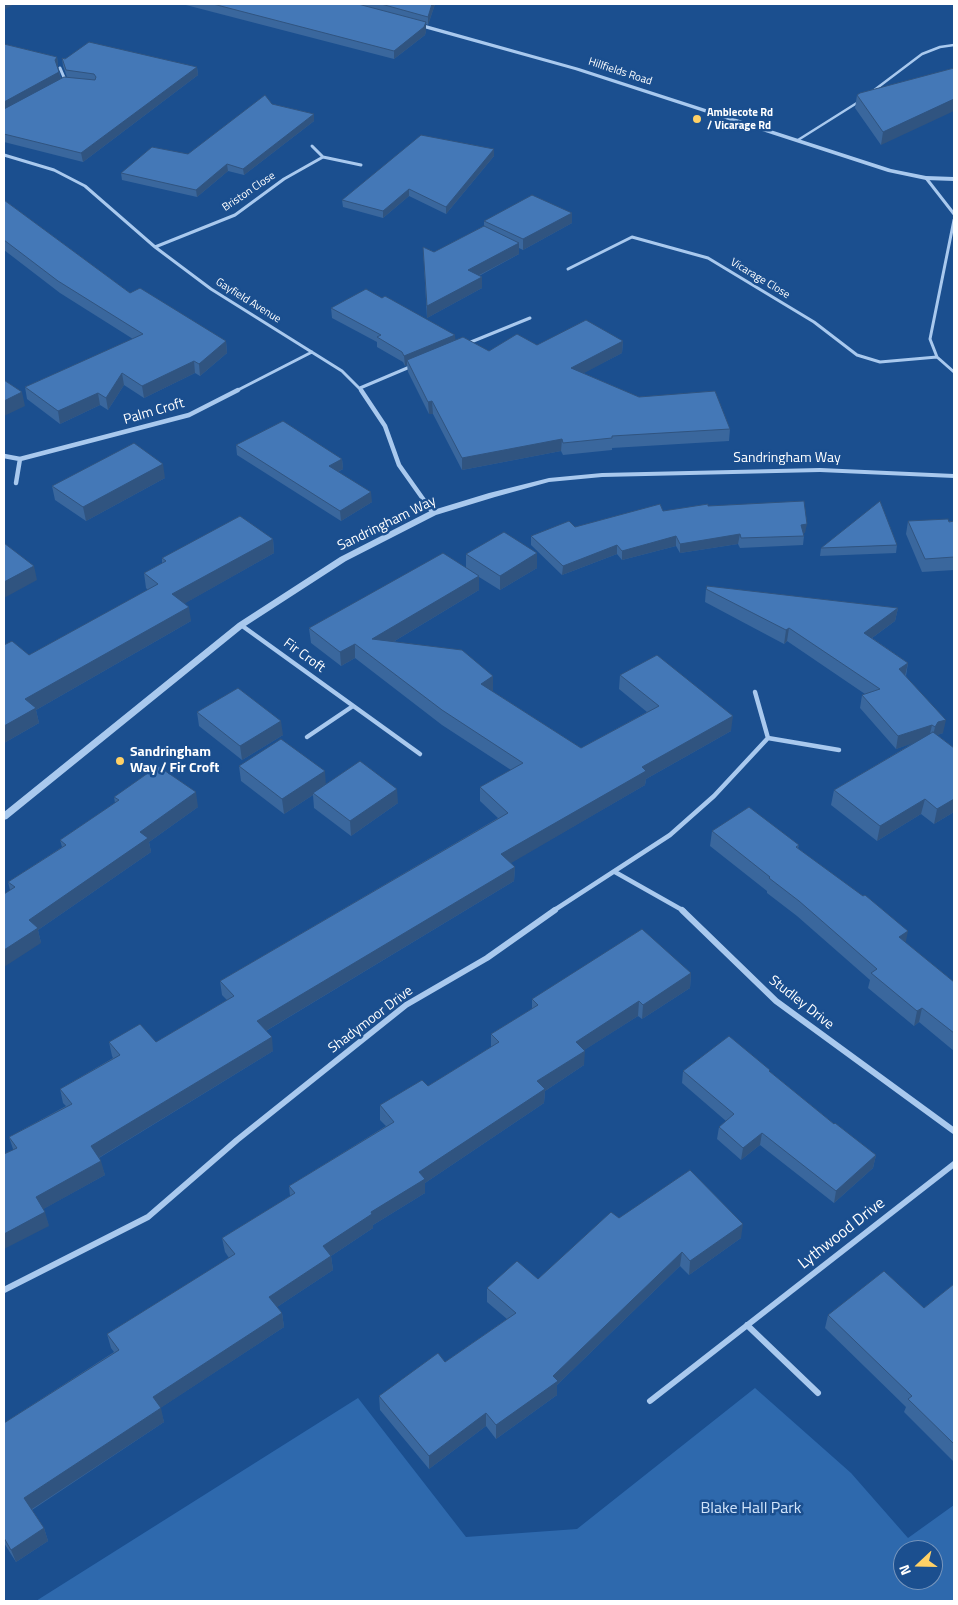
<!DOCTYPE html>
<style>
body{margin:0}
#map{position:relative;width:958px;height:1605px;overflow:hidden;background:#1b4f8f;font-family:"Titillium Web",sans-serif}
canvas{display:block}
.frame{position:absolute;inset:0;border:5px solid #fff;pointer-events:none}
.north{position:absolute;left:893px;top:1540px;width:50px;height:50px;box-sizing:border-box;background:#1b4f8f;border:1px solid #7695bc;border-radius:50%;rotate:249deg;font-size:14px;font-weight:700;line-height:20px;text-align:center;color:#fff}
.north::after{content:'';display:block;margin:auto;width:18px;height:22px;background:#ffd166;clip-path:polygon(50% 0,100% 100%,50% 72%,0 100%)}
</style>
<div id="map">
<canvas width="958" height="1605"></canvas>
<div class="frame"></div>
<div class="north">N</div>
</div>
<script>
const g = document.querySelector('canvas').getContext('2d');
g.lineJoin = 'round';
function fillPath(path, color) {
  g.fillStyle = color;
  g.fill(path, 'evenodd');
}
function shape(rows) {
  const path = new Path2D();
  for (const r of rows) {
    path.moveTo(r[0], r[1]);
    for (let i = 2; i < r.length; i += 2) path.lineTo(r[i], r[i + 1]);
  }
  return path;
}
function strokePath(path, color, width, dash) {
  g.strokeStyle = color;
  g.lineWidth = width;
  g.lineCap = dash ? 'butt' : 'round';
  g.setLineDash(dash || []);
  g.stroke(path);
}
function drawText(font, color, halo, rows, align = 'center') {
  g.font = font + ' "Titillium Web",sans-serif';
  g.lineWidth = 5;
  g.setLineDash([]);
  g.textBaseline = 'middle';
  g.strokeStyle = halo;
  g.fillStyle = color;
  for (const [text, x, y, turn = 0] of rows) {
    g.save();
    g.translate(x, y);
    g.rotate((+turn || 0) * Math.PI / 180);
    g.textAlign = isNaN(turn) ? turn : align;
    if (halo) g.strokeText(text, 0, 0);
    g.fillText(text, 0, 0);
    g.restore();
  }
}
const green = shape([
 [755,1388,851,1473,908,1538,954,1505,954,1601,36,1601,358,1398,466,1537,577,1529],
 [903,1550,933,1550,933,1580,903,1580]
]);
const service = shape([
 [873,91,922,54,940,47,954,45],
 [798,140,860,101]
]);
const minorFar2 = shape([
 [60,68,66,82],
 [312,146,323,157,361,165],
 [4,155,54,170,85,186,155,247,211,289,342,371,362,391],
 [926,178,954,214],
 [954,220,930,339,937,357,954,372],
 [155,247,235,215,284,179,323,157],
 [568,269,632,237,708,258,814,322,857,355,880,362,937,357],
 [466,344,530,318],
 [360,388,412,366],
 [236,391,312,352]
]);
const minorFar1 = shape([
 [361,390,385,426,399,465,433,513],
 [4,456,20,459,16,483],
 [20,459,189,415,238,390],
 [241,625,420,754],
 [755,692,768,738,839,750],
 [307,737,353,706],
 [615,872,684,911],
 [553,911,670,835,714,796,768,738]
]);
const minor = shape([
 [682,910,776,1001,954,1131],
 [4,1290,148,1217,237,1140,406,1005,487,958,555,910],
 [747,1325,818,1393],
 [650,1401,954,1164]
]);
const tertiary = shape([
 [415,22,579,68,891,169,926,176,954,177,954,181,926,180,888,172,575,70,413,25,412,24,415,22],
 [820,468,954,474,954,478,820,472,602,477,549,482,495,497,436,515,346,561,244,627,7,819,4,820,4,812,238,623,340,557,430,511,489,493,549,478,602,473,820,468]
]);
const wall = shape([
 [182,4,435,4,428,25,426,24,426,31,425,35,394,59],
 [4,44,57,57,58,65,58,67,61,79,67,77,63,66,62,58,197,67,198,75,83,162,4,142],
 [954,68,881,145,855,108,857,95],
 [272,104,314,114,314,121,244,175,228,171,197,197,122,180,121,173,188,154],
 [494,149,494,156,446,214,409,196,383,218,343,207,342,200],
 [4,200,130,293,226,341,227,353,200,376,195,373,144,398,124,385,108,410,100,405,60,424,27,399,25,387,133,339,60,293,4,250],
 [572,213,572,223,523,250,519,248,519,254,479,276,482,277,482,288,427,318,423,247,434,252,484,226,484,221],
 [331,308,455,340,489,351,537,345,623,341,622,353,583,373,639,397,730,429,729,441,612,448,612,450,563,455,561,451,462,470,433,414,429,414,408,372,407,365,405,366,403,362,377,347,377,342,332,318],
 [236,445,342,459,343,469,338,472,372,502,341,521,237,455],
 [165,478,86,521,55,500,52,486],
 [708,506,805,533,803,533,804,536,803,545,740,548,738,544,680,553,676,546,622,560,617,554,562,575,531,545,531,536,575,527,663,511],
 [908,521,954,521,954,570,922,572,906,534],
 [273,539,274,553,185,603,191,621,36,710,39,723,4,743,4,645,29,655,148,590,146,588,144,573,162,563,162,558],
 [897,545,896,553,820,556,821,548],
 [537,553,537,568,500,590,479,577,479,590,393,642,493,691,492,691,581,748,647,712,619,689,620,675,731,731,646,779,645,785,510,863,515,867,514,881,266,1031,273,1051,99,1158,105,1175,43,1209,49,1226,13,1149,9,1137,66,1106,63,1103,60,1089,113,1058,112,1056,109,1042,156,1042,227,1000,222,995,220,981,498,818,480,801,480,787,511,770,442,725,355,658,341,666,311,643,309,628,466,568,466,554],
 [706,589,898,608,895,621,872,638,908,663,906,676,943,733,937,735,954,748,954,812,934,824,921,814,877,841,831,805,834,790,915,742,896,749,860,708,862,695,865,694,787,641,784,644,705,602],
 [197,712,283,735,242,760,199,726],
 [239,766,326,784,398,803,351,836,314,808,313,795,284,814,241,781],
 [114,797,198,807,149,842,151,852,38,930,41,943,10,890,8,882,62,847,60,840,115,803],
 [712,831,799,845,798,848,906,943,954,982,954,1051,919,1022,914,1026,868,988,870,980,797,916,767,893,767,891,710,846],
 [691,973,690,988,642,1019,638,1016,584,1050,584,1065,545,1091,544,1103,425,1183,425,1193,373,1225,373,1228,331,1256,333,1270,277,1307,282,1313,284,1327,160,1408,164,1422,32,1510,44,1528,48,1541,16,1562,4,1543,4,1423,114,1352,111,1348,107,1334,229,1258,225,1252,222,1238,290,1196,289,1186,386,1126,380,1120,380,1105,428,1086,491,1047,491,1034,532,1009,532,999],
 [770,1070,770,1072,834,1124,876,1155,873,1168,834,1203,760,1145,741,1160,717,1139,719,1127,726,1121,682,1083,683,1071],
 [619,1218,741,1238,689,1275,680,1266,557,1385,557,1395,496,1439,486,1426,429,1469,380,1410,379,1396,445,1362,507,1319,487,1302,487,1288,538,1279],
 [954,1284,954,1462,904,1412,906,1407,825,1328,828,1315,924,1308]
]);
const shadedWall = shape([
 [4,4,14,4,4,10],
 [432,4,435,4,428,25,428,17],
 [426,22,426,31,425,35,394,59,394,51],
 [57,57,58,65,57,69,55,60],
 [197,67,198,75,83,162,81,153],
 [59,72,61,80,4,111,4,102],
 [954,99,954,111,881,145,883,132],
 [314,114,314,121,244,175,243,169],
 [494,149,494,156,446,214,446,207],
 [227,164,228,171,197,197,196,190],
 [409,189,409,196,383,218,383,211],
 [572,213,572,223,523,250,523,239],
 [519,243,519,254,468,281,468,270],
 [482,277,482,288,427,318,427,306],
 [455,335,456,345,407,360,407,365,405,366,404,356],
 [226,341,227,353,200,376,199,364],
 [623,341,622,353,571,380,571,368],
 [194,361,195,373,144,398,142,386],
 [122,373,124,385,108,410,106,398],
 [22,392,25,406,4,416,4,401],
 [98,393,100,405,60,424,58,411],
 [432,401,433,414,429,414,428,402],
 [562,439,561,451,462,470,462,458],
 [342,459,343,469,329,476,329,466],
 [163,464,165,478,86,521,83,507],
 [371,492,372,502,341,521,340,511],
 [807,524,805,533,799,534,801,525],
 [740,534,738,544,680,553,680,544],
 [676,536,676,546,622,560,622,551],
 [273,539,274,553,175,609,172,594],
 [617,545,617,554,562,575,563,566],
 [537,553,537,568,500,590,500,576],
 [34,566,37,580,4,598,4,582],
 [479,576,479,590,373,654,372,639],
 [189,607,191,621,36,710,39,723,4,743,4,726,25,699],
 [898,608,895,621,861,646,864,633],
 [789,628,787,641,784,644,786,630],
 [355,644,355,658,341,666,340,652],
 [908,663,905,676,899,669],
 [493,676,493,691,481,698,481,684],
 [733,716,731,731,646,779,645,785,501,869,501,854,642,767],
 [946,720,943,733,935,736,932,740,935,727,938,722],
 [281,721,283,735,242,760,240,746],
 [932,725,929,738,896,749,898,736],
 [325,771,326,786,313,793,313,795,284,814,282,799],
 [397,789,398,803,351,836,350,821],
 [196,792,198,807,149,842,151,852,38,930,41,943,4,967,4,950,29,920,140,832],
 [925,799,921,814,877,841,880,826],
 [954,799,954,812,934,824,937,809],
 [515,867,514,881,259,1035,257,1021],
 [908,931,905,946,899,937],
 [691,973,690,988,642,1019,643,1005],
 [639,1001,638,1016,575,1056,576,1042],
 [922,1008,919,1022,914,1026,917,1011],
 [272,1037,273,1051,95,1160,91,1146],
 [585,1051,584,1065,545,1091,544,1103,425,1183,425,1193,373,1225,373,1228,325,1260,323,1246,371,1212,419,1172,537,1081],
 [762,1133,760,1145,741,1160,743,1148],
 [876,1155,873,1168,834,1203,836,1191],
 [101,1161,105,1175,40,1211,36,1197],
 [45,1212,49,1226,4,1249,4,1234],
 [743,1224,741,1238,689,1275,690,1261],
 [682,1252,680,1266,557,1385,557,1395,496,1439,496,1425,553,1376],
 [331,1256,333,1270,271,1311,269,1297],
 [282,1313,284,1327,156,1411,153,1397],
 [161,1408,164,1422,29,1511,24,1498],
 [486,1413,486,1426,429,1469,429,1456],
 [44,1528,48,1541,16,1562,11,1550]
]);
const building = shape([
 [213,4,358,4,426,22,424,27,394,51,213,4],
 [381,4,432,4,428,17,381,4],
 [89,42,197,67,81,153,4,134,4,109,64,77,95,80,96,77,94,74,66,70,62,58,65,59,89,42],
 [4,44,57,57,55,60,59,72,4,102,4,44],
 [954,68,954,99,883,132,857,95,860,93,954,68],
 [265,95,272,104,314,114,243,169,227,164,196,190,121,173,152,147,188,154,265,95],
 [421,135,494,149,446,207,409,189,383,211,342,200,421,135],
 [532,195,572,213,523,239,484,221,532,195],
 [4,200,130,293,140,288,226,341,199,364,194,361,142,386,122,373,106,398,98,393,58,411,25,387,143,334,58,281,4,240,4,200],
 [484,226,519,243,468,270,482,277,427,306,423,247,434,252,484,226],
 [366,289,382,298,385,296,455,335,404,356,402,352,377,337,381,335,331,308,366,289],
 [586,320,623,341,571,368,639,397,715,391,730,429,612,436,612,438,563,443,562,439,462,458,432,401,428,402,407,360,463,337,489,351,517,334,537,345,586,320],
 [4,380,22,392,4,401,4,380],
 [283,421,342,459,329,466,371,492,340,511,236,445,283,421],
 [134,443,163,464,83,507,52,486,134,443],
 [804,501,807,524,801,525,804,536,741,538,740,534,680,544,676,536,622,551,617,545,563,566,531,536,569,521,575,527,660,504,663,511,708,504,708,506,804,501],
 [880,501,897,545,821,548,880,501],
 [240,516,273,539,172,594,189,607,25,699,36,708,4,726,4,645,12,641,29,655,158,584,144,573,166,561,162,558,240,516],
 [948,519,949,522,954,521,954,557,925,559,908,521,948,519],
 [504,532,537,553,500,576,466,554,504,532],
 [4,543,34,566,4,582,4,543],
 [443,553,479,576,372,639,462,650,493,676,481,684,581,748,659,706,620,675,657,655,733,716,642,767,646,771,501,854,515,867,257,1021,272,1037,91,1146,101,1161,36,1197,45,1212,4,1234,4,1154,17,1148,9,1137,72,1104,60,1089,120,1055,109,1042,140,1024,156,1042,234,996,220,981,508,813,480,787,523,763,442,710,355,644,340,652,309,628,443,553],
 [707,586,898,608,864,633,908,663,899,669,946,720,938,722,935,727,932,725,898,736,862,695,880,689,789,628,786,630,706,589,707,586],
 [238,688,281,721,240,746,197,712,238,688],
 [933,732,954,748,954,799,937,809,925,799,880,826,834,790,933,732],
 [281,739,325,771,282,799,239,766,281,739],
 [360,761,397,789,350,821,313,793,360,761],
 [158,766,196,792,140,832,148,838,29,920,38,928,4,950,4,894,15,887,8,882,66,845,60,840,119,800,114,797,158,766],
 [749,807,799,845,796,847,863,896,865,895,908,931,899,937,954,982,954,1033,922,1008,917,1011,871,973,877,969,799,901,769,878,770,877,712,831,749,807],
 [642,929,691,973,643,1005,639,1001,576,1042,585,1051,537,1081,545,1089,419,1172,425,1179,371,1212,372,1214,323,1246,331,1256,269,1297,282,1313,153,1397,161,1408,24,1498,44,1528,11,1550,4,1538,4,1423,119,1350,107,1334,235,1254,222,1238,295,1193,289,1186,394,1122,380,1105,422,1080,428,1086,499,1042,491,1034,538,1005,532,999,642,929],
 [729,1036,770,1070,769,1071,834,1124,835,1123,876,1155,836,1191,762,1133,743,1148,719,1127,734,1114,683,1071,729,1036],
 [690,1170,743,1224,690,1261,682,1252,553,1376,558,1381,496,1425,486,1413,429,1456,379,1396,438,1353,445,1362,516,1313,487,1288,517,1261,538,1279,611,1212,619,1218,690,1170],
 [884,1271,924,1308,954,1284,954,1444,908,1399,912,1396,828,1315,884,1271]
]);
const markers = [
 [697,119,5,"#ffd166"],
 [120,761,5,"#ffd166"]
];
const farStreetnames = [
 ["Hillfields Road",620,72,18],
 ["Briston Close",249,192,-34],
 ["Vicarage Close",760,279,31],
 ["Gayfield Avenue",248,301,32]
];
const farPoinames = [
 ["Amblecote Rd",707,113],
 ["/ Vicarage Rd",707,126]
];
const streetNames = [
 ["Palm Croft",154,412,-16],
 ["Sandringham Way",787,459],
 ["Sandringham Way",387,524,-26],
 ["Fir Croft",304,656,36],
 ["Studley Drive",801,1003,38],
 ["Shadymoor Drive",371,1020,-37]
];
const poiNames = [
 ["Sandringham",130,753],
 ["Way / Fir Croft",130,769]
];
const nearStreetnames = [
 ["Lythwood Drive",842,1234,-38]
];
const nearParknames = [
 ["Blake Hall Park",751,1509]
];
fillPath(green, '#2e69ad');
strokePath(service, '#a9c9ee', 2.5);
strokePath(minorFar2, '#a9c9ee', 3);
strokePath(minorFar1, '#a9c9ee', 4.5);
strokePath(minor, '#a9c9ee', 6);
fillPath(tertiary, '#a9c9ee');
fillPath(wall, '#3a679d');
fillPath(shadedWall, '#305480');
fillPath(building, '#4478b7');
strokePath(building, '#305480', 1);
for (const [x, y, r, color] of markers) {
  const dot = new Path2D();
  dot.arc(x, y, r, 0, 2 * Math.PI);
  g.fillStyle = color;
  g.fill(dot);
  strokePath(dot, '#1b4f8f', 2);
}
drawText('11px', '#fff', '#1b4f8f', farStreetnames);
drawText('bold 11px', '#fff', '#1b4f8f', farPoinames, 'left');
drawText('14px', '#fff', '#1b4f8f', streetNames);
drawText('bold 14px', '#fff', '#1b4f8f', poiNames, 'left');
drawText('16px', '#fff', '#1b4f8f', nearStreetnames);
drawText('16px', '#cfe3fa', '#1b4f8f', nearParknames);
</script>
